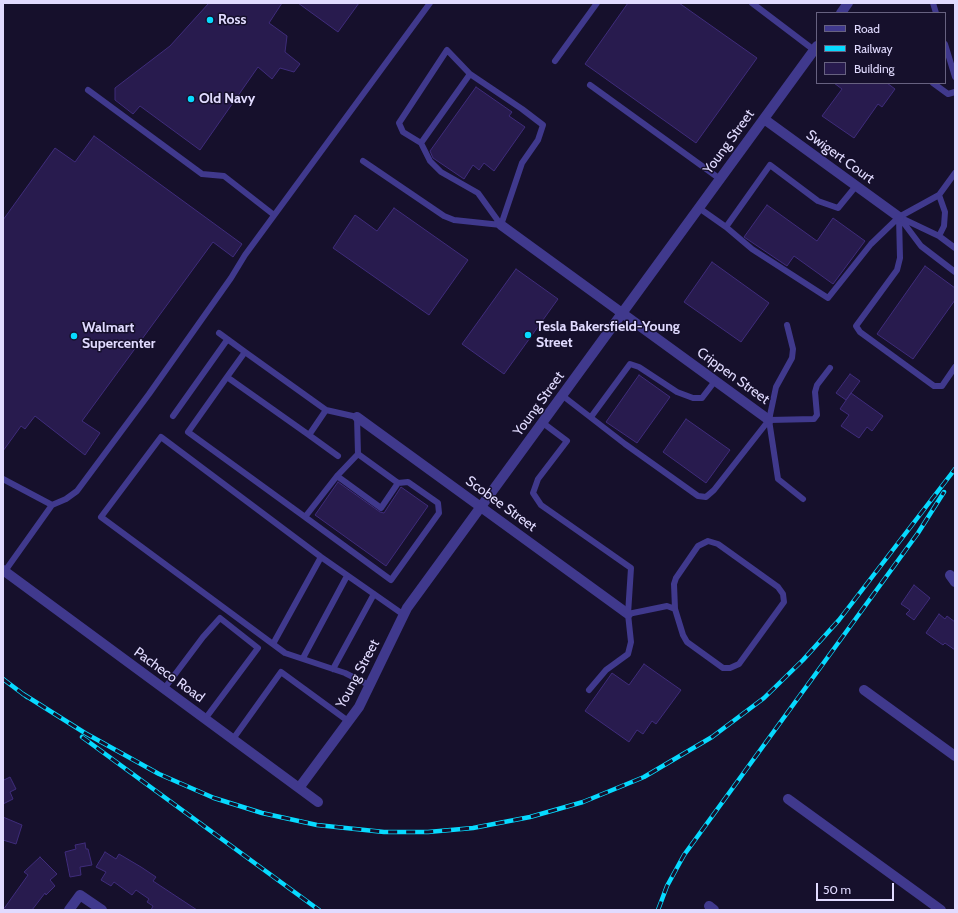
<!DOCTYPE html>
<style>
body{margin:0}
#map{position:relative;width:958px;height:913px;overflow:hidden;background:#16102c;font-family:Cabin,sans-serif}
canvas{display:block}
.frame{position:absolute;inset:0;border:4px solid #e1dbff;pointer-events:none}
.legend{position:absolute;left:816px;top:12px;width:130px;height:72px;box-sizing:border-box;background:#16102c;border:1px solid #676180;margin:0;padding:5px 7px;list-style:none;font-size:12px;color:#e1dbff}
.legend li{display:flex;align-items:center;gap:8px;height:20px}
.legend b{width:20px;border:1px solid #676180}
.scale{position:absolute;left:816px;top:883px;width:78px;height:18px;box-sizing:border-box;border:2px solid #e1dbff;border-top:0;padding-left:5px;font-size:12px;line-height:14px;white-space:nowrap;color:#e1dbff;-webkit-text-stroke:3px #16102c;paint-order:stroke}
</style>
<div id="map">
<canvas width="958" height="913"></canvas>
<div class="frame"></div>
<ul class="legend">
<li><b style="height:5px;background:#40398d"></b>Road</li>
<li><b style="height:5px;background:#07daff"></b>Railway</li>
<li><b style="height:11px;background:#281b4e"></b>Building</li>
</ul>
<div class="scale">50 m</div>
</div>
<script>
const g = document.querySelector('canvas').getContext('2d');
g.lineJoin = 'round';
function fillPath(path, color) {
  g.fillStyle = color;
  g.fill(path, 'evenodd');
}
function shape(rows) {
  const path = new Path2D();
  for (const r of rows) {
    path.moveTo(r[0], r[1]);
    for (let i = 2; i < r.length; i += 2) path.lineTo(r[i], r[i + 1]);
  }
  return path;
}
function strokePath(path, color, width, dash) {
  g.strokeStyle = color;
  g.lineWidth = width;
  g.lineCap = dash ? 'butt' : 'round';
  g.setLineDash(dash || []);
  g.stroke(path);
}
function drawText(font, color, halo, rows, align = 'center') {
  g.font = font + ' Cabin,sans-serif';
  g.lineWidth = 3;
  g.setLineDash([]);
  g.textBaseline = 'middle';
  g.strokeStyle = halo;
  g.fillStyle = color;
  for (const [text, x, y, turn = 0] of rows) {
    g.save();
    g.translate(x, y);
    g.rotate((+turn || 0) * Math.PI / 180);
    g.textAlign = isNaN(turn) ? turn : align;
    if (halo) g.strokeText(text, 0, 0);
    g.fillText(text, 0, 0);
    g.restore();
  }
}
const building = shape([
 [209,3,282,3,269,23,287,36,285,52,300,64,294,72,280,68,272,79,258,67,200,150,140,106,133,114,115,100,115,88,170,46,209,3],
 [298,3,359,3,338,32,298,3],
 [628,3,679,3,757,58,696,143,585,64,628,3],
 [834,83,887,83,895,89,882,107,878,104,854,138,822,116,842,89,834,83],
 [476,87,512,112,509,116,525,127,494,171,484,163,479,170,473,165,464,179,433,158,430,151,476,87],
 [94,136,242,244,233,257,213,242,82,421,100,433,85,455,35,416,25,429,21,426,3,451,3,220,55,148,75,162,94,136],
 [767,205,817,241,833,218,865,241,833,284,794,256,787,266,744,237,767,205],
 [394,208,468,260,429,315,333,248,355,215,377,231,394,208],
 [712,262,769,303,741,342,684,302,712,262],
 [925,266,955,288,955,300,913,359,877,334,925,266],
 [516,269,558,299,504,374,462,344,516,269],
 [850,374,860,381,846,400,836,393,850,374],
 [639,375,670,397,637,443,606,422,639,375],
 [851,393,883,416,872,431,867,427,859,438,841,426,849,415,840,409,851,393],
 [686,419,730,450,706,483,663,452,686,419],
 [338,482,380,512,384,513,401,487,428,506,386,566,315,515,338,482],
 [914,585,930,598,914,620,906,614,910,610,901,604,914,585],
 [939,614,945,619,947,616,955,622,955,650,945,643,943,645,926,633,939,614],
 [644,664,681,690,656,724,652,721,643,734,637,730,629,742,585,711,612,673,629,685,644,664],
 [3,777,4,780,10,777,16,789,10,792,13,799,3,804,3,777],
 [3,817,22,825,16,844,3,840,3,817],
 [85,843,86,849,88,849,92,865,80,867,81,875,70,877,65,852,76,849,75,845,85,843],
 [105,852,116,859,119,854,141,867,156,877,153,881,197,910,151,910,153,906,147,902,149,899,136,890,132,895,114,882,111,886,101,880,106,872,96,867,105,852],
 [40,857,57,874,50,880,55,886,46,895,45,893,32,910,3,910,28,875,24,872,40,857]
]);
const service = shape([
 [752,3,814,50],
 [933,3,936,13],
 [945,44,955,77],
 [555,61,597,3],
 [470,74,522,109,543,125,538,140,522,163,501,225,478,193,441,172,430,161,421,143,470,74],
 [933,83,948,94,955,92],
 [590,85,720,179],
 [88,90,202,174,224,176,274,215],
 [421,143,403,132,399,123,447,50,470,74],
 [363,161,444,216,454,220,501,225],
 [939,195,955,173],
 [699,208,726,227,770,165,818,201,838,208,856,186],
 [899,217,900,258,897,270,856,326,860,332,934,386,942,386,955,367],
 [900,218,921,246,955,272],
 [726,227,752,249,828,298,871,244,899,217],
 [939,236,944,226,945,212,939,195,899,217,939,236,955,248],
 [787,325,793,349,792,358,776,387,769,420,778,479,803,499],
 [219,333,245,352],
 [227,377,188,432,305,517],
 [563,396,625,444,698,496,706,497,714,490,769,420,814,419,817,415,815,392,817,385,830,368],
 [326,410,245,352,227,377,309,435,326,410,357,417,358,454,337,476,305,517,391,580,439,513,438,503,408,482,398,483,358,454],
 [173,416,227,340],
 [591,417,630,364,639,367,677,392,693,398,702,398,715,381],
 [543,423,567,441,538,479,533,493,541,505,631,568,628,614,631,642,628,654,606,670,589,690],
 [309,435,338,456],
 [337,476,381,508,398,483],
 [3,479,52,505,5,571],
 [52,505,66,499,77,491,149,394,231,278,245,255,430,3],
 [628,614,667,606,675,609,683,635,687,642,723,668,730,668,739,664,784,602,783,594,778,587,718,544,708,541,698,546,676,578,674,584,675,609],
 [273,644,321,557],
 [303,658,347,576],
 [333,669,374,594],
 [369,685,345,673,285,653,101,517,161,437,321,557,404,615],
 [164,689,203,637,220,618,258,648,205,719],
 [233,739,281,672,348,721]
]);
const minor = shape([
 [841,13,848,3],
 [764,119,899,217],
 [501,225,769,420],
 [357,417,628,614],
 [3,570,318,802],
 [950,575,955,582],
 [864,690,955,756],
 [299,788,359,707,407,608,817,46],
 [788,799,941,910],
 [709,906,714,910],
 [69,910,80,895,102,910]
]);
const rail = shape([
 [3,679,27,697],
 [23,694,85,733,159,774,214,798,262,813,317,825,384,832,428,832,473,828,530,817,583,802,644,777,712,737,764,698,803,660,839,620,955,469],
 [82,737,319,910],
 [658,910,667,886,684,855,918,533,944,492]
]);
const markers = [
 [210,20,4,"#07daff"],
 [191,99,4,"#07daff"],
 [528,335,4,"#07daff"],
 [74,336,4,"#07daff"]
];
const poiNames = [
 ["Ross",218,20],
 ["Old Navy",199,99],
 ["Tesla Bakersfield-Young",536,327],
 ["Street",536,343],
 ["Walmart",82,328],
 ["Supercenter",82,344]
];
const streetNames = [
 ["Young Street",729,142,-54],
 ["Swigert Court",840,157,36],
 ["Crippen Street",733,376,36],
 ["Young Street",539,404,-54],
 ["Scobee Street",501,504,36],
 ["Young Street",358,674,-62],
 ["Pacheco Road",169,675,36]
];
fillPath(building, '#281b4e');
strokePath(building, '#3f2c7b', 1);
strokePath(service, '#40398d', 6);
strokePath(minor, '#40398d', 10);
strokePath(rail, '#07daff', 4.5);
strokePath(rail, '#16102c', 3, [9]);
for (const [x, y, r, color] of markers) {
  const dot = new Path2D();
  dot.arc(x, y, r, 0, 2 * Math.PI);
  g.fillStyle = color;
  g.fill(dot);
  strokePath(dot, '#16102c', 1.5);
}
drawText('bold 14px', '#e1dbff', '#16102c', poiNames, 'left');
drawText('14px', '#e1dbff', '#16102c', streetNames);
</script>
